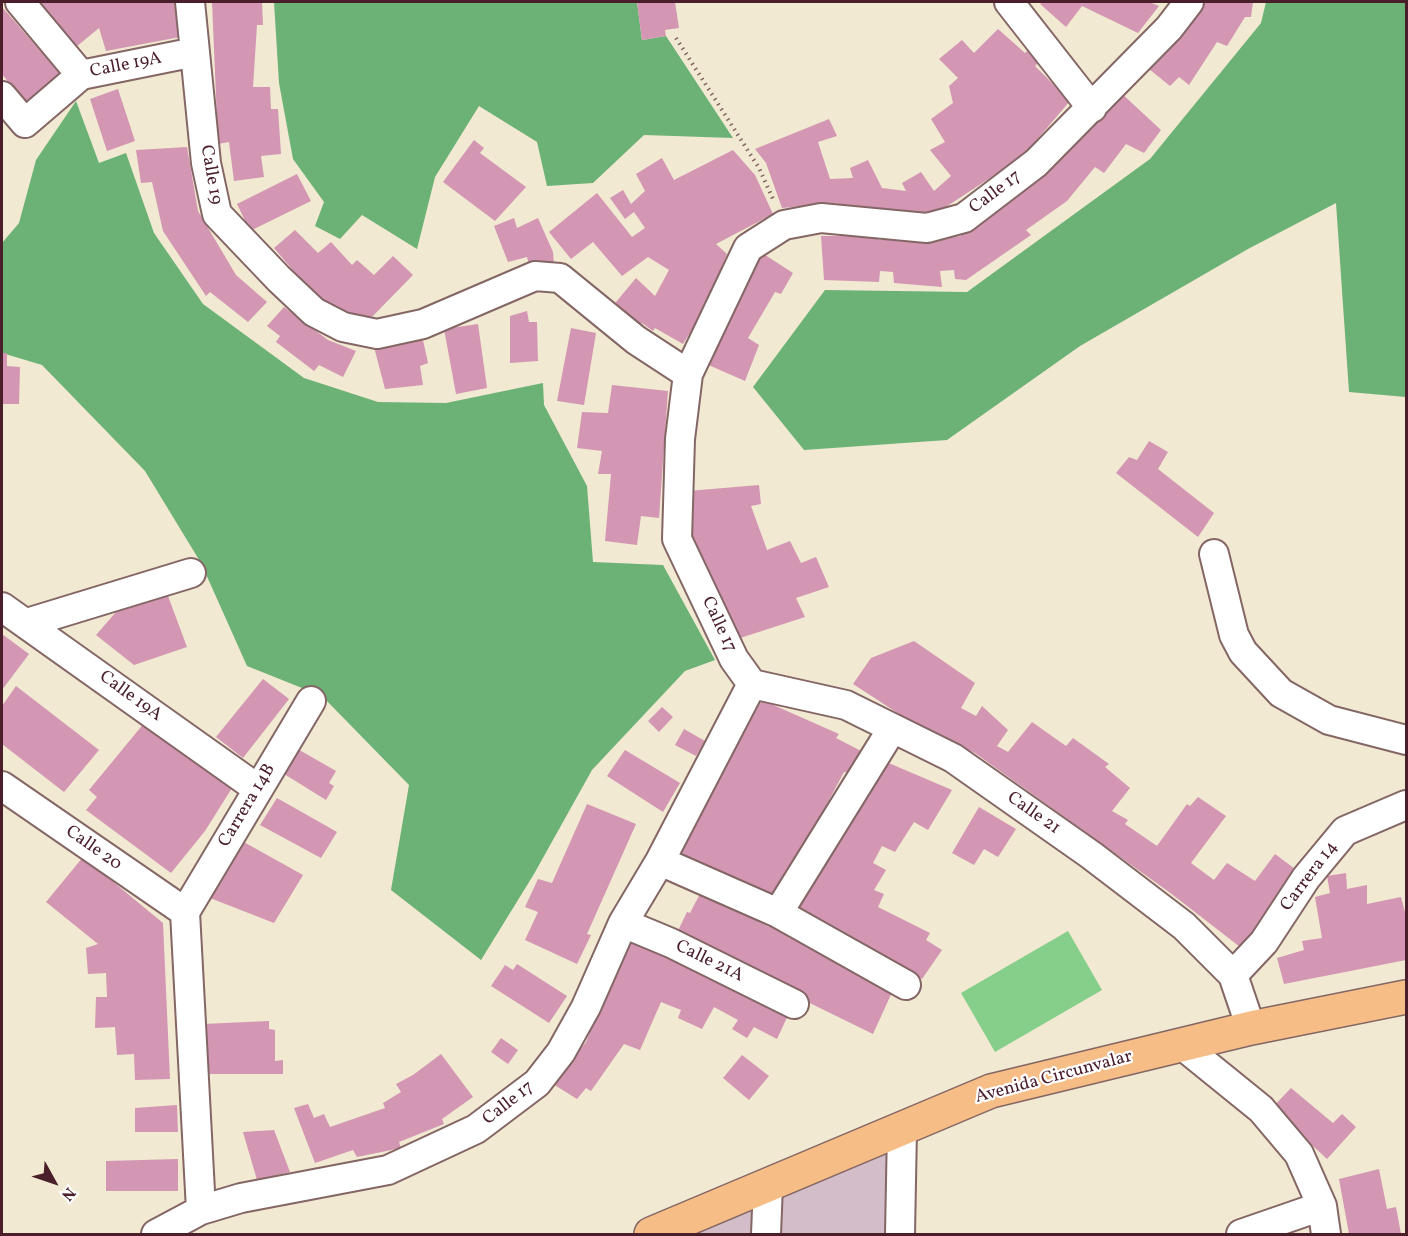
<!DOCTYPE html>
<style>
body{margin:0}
#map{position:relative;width:1408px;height:1236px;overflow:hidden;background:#f1e9d1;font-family:Vollkorn,serif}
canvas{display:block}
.frame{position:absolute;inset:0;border:3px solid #4a1f2b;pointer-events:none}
.north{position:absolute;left:24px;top:1152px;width:60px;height:60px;-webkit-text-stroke:4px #fff;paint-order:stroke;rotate:130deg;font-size:16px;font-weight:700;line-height:24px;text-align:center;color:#4a1f2b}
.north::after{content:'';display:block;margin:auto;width:21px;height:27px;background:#4a1f2b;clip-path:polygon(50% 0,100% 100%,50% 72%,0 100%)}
</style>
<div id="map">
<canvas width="1408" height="1236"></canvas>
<div class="frame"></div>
<div class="north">N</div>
</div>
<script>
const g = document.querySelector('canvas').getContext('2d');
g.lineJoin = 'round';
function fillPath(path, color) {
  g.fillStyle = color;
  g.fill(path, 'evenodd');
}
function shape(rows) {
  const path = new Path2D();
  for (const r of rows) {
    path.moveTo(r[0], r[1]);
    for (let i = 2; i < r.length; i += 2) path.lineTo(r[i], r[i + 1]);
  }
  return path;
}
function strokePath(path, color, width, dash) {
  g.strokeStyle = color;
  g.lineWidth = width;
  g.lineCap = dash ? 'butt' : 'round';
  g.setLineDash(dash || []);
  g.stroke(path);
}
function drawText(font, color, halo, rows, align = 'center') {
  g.font = font + ' Vollkorn,serif';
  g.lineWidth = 4.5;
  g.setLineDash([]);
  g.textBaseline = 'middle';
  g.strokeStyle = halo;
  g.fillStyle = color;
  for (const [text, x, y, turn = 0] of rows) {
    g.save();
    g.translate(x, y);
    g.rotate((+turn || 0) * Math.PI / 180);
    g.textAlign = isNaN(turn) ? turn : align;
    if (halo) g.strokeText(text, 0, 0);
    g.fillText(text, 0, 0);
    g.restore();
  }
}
const industrial = shape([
 [892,1150,889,1234,692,1234]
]);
const green = shape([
 [1068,931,1102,990,995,1052,961,993]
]);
const forest = shape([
 [274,2,637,2,642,40,666,36,733,138,644,135,593,183,547,186,537,142,479,106,435,177,417,249,362,215,340,239,315,226,324,202,293,159,279,83],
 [1266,2,1406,2,1406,397,1349,392,1336,203,1248,249,1080,346,947,440,804,450,753,387,825,290,967,292,1150,159,1261,23],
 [76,101,99,163,126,153,154,233,203,304,304,378,378,402,446,403,543,383,544,405,587,486,593,562,663,565,715,660,685,671,592,770,534,874,481,960,391,890,409,785,322,696,247,666,201,563,145,471,42,365,2,353,2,243,19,223,36,160]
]);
const building = shape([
 [37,2,175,2,180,37,106,51,99,28,76,47],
 [212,2,262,2,263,25,257,25,253,87,270,87,271,109,278,109,281,154,261,156,264,177,234,181,229,142,218,144],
 [637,2,675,2,679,28,665,30,666,36,642,40],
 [1043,2,1149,2,1159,6,1138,33,1082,6,1066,27,1040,4],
 [1201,2,1253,2,1251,17,1245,17,1227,46,1217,42,1189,85,1179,77,1170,86,1149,69,1188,23],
 [2,7,64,78,28,107,2,74],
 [998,29,1025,53,1035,43,1046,55,1035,66,1070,101,1022,157,929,218,832,203,782,208,766,163,755,149,829,119,837,136,818,142,830,179,853,178,850,168,868,160,882,188,906,191,902,183,921,172,934,191,951,176,930,150,945,142,931,119,953,103,949,86,958,78,939,59,962,40,974,53],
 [118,89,135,141,107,151,90,99],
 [1120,92,1161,130,1144,153,1126,144,1104,173,1095,167,1067,201,1026,230,1031,235,966,280,955,279,954,270,940,271,942,287,894,283,893,272,880,271,879,282,824,280,821,236,879,236,879,240,926,240,961,236,960,232,975,228,1042,174],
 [474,140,484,148,480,153,526,187,495,221,443,182],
 [187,147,198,211,236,275,267,302,248,322,210,292,206,296,163,231,152,182,141,183,136,150],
 [733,150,755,175,773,214,716,244,727,254,702,314,683,344,655,328,653,331,642,323,638,329,611,308,636,278,655,296,669,270,648,257,622,276,593,242,571,259,549,232,597,193,632,237,645,228,634,212,625,219,610,198,623,190,631,204,645,191,636,174,662,158,674,180],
 [297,174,311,201,250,231,237,204],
 [514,218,517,228,538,218,553,252,554,265,529,264,527,257,508,262,494,226],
 [295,230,318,253,331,242,352,265,357,260,374,275,393,256,413,275,369,320,318,300,274,248],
 [762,253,793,273,781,294,775,292,748,338,759,345,745,381,704,363,746,276],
 [284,307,328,340,356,351,343,377,319,365,314,371,276,342,280,336,267,326],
 [527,311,529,322,537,322,538,361,510,363,510,316],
 [478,324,487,388,456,394,444,329],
 [571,328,596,333,584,405,557,401],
 [423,340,428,363,420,366,423,385,385,389,374,347],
 [2,353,7,353,7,366,20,367,19,404,2,404],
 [612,385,668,391,659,518,641,516,637,545,605,541,611,474,598,474,602,451,577,448,582,412,608,413],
 [1149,441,1168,452,1158,469,1214,513,1198,537,1116,473,1129,457,1137,460],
 [759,485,761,504,751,506,767,550,790,541,801,563,816,557,829,587,796,598,805,617,734,640,686,535,688,491],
 [168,596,187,647,134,665,96,635,116,612],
 [2,634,29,654,2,690],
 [914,641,975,683,961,708,976,716,982,706,1008,730,997,746,1008,752,1032,722,1066,746,1073,738,1109,764,1105,767,1130,788,1112,811,1128,820,1125,824,1157,846,1187,804,1190,806,1198,797,1226,816,1191,863,1214,880,1227,863,1255,881,1275,854,1299,872,1244,950,1169,892,975,753,916,725,853,684,871,658],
 [263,679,289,699,243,758,216,737],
 [16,686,99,750,64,792,2,744,2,706],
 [762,700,839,734,836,738,863,752,850,773,844,772,798,858,769,899,675,852],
 [662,707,673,717,659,732,648,721],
 [145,722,232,788,205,831,171,873,86,810,97,797,89,790],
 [684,729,705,741,696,756,675,745],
 [296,748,336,771,329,783,334,786,326,800,281,772],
 [625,750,680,783,663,812,607,776],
 [884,761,952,790,928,830,914,822,895,852,882,846,873,863,886,870,874,890,884,894,878,907,930,933,926,940,942,950,922,979,797,912],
 [277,798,337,832,321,858,260,825],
 [587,804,636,824,587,934,591,935,577,964,525,940,538,912,525,907,538,879,552,883],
 [979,807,1016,829,998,857,984,849,974,865,952,853],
 [242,841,303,875,274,923,210,898],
 [83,857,163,923,170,1079,135,1080,134,1054,117,1055,115,1027,95,1028,96,997,107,997,106,973,88,974,86,948,98,944,46,902],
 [1346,873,1347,889,1367,885,1367,904,1401,897,1406,916,1406,960,1284,984,1277,958,1304,950,1302,941,1322,938,1315,897,1330,893,1327,876],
 [701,892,769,927,770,924,789,933,788,937,866,973,893,990,873,1034,675,937,687,912,690,913],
 [625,939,647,945,790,1011,777,1039,754,1027,747,1038,732,1029,738,1020,714,1007,702,1029,678,1018,681,1010,661,1002,640,1050,624,1044,591,1091,586,1088,577,1099,553,1084,586,1042],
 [517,964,567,996,549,1023,491,986,505,965,513,970],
 [269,1021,269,1029,275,1030,275,1061,283,1060,283,1074,207,1074,203,1024],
 [501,1038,518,1050,508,1064,491,1052],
 [441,1054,473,1097,442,1119,444,1124,399,1142,401,1148,357,1157,353,1150,315,1163,294,1108,308,1104,314,1118,324,1114,330,1127,385,1108,383,1103,401,1092,396,1084,413,1075],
 [742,1055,769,1076,749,1100,723,1078],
 [1291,1088,1333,1123,1342,1114,1356,1127,1327,1159,1272,1108],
 [177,1105,178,1132,135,1132,135,1108],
 [274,1130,290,1172,257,1180,243,1132],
 [178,1159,178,1191,106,1191,106,1161],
 [1379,1169,1387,1209,1396,1207,1401,1234,1349,1234,1339,1179]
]);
const path = shape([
 [676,38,759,168,773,199]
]);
const minor = shape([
 [20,2,81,75],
 [190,2,206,163,217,214,279,279,314,312,343,327,377,334,423,324,535,276,560,278,636,340,688,374],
 [1009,2,1092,108],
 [2,96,25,123,81,75,195,52],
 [1214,554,1234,635,1243,652,1281,693,1329,720,1406,740],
 [2,607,258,789],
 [27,623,191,573],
 [752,684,846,705,953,758,1091,855,1184,926,1233,975,1251,1028],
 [2,786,185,912],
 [660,861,778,913,906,985],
 [185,912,201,1210],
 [185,912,311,701],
 [778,913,892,729],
 [623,923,671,943,794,1004],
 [1233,975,1264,942,1306,878,1345,831,1406,805],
 [1182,1045,1261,1109,1299,1154,1322,1206,1326,1234],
 [156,1234,201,1210,241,1198,388,1170,476,1129,537,1083,561,1052,586,1007,623,923,660,861,752,684,734,659,677,539,680,439,688,374,748,248,784,225,821,218,927,228,964,218,1036,163,1169,28,1189,2],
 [766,1234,768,1185],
 [900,1234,902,1129],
 [1241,1234,1322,1206]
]);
const primary = shape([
 [651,1234,991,1091,1251,1028,1406,997]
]);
const streetNames = [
 ["Calle 19A",126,66,-11],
 ["Calle 19",210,175,80],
 ["Calle 17",996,193,-37],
 ["Calle 17",718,625,65],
 ["Calle 19A",130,697,36],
 ["Carrera 14B",248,806,-59],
 ["Calle 21",1033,814,35],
 ["Calle 20",93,849,35],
 ["Carrera 14",1310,877,-53],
 ["Calle 21A",709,962,26],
 ["Avenida Circunvalar",1054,1078,-15],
 ["Calle 17",509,1104,-38]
];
fillPath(industrial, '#d2bdc8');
fillPath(green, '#86cf8b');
fillPath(forest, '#6cb277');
fillPath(building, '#d396b3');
strokePath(minor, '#846665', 32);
strokePath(primary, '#846665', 36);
strokePath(path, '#846665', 4, [1.5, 4.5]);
strokePath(minor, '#fff', 28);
strokePath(primary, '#f6be86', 33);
drawText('18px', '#4a1f2b', '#fff', streetNames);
</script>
